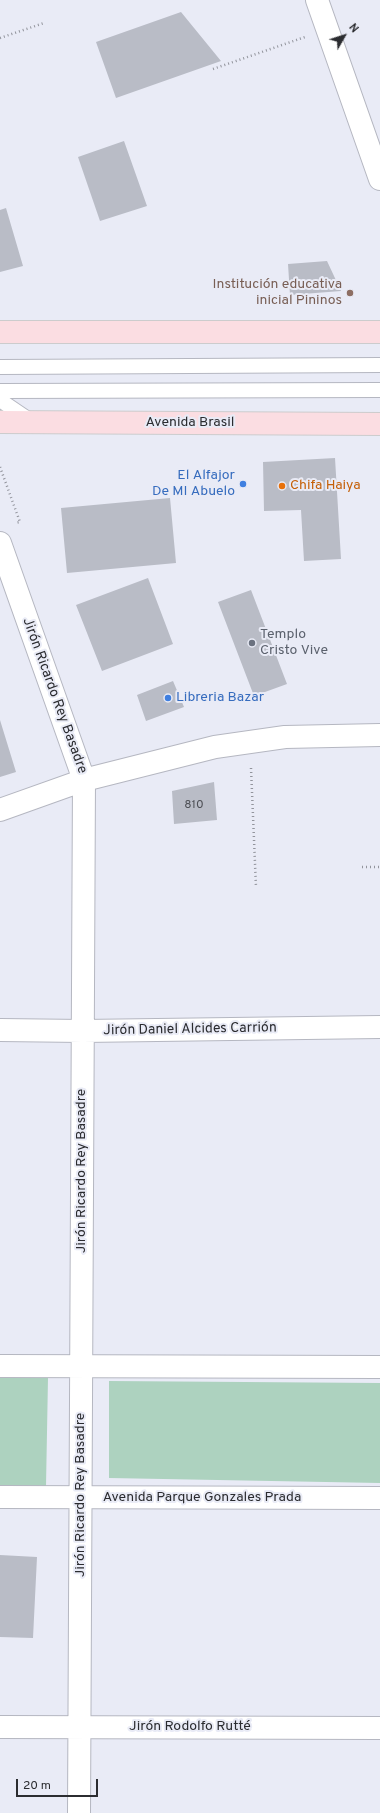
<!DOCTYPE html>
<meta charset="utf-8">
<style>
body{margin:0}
#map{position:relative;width:380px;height:1813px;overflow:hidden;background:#e9ebf6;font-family:Overpass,sans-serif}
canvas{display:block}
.north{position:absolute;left:324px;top:16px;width:40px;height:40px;-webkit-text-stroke:3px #e9ebf6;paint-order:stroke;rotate:51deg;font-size:11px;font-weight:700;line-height:16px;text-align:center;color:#2b2c30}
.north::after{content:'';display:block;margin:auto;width:14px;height:18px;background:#2b2c30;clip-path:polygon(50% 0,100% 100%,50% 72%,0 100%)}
.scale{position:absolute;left:16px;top:1779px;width:82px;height:18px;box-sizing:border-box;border:2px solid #2b2c30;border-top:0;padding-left:5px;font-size:12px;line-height:14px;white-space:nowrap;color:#2b2c30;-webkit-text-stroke:3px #e9ebf6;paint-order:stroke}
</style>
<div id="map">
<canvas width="380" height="1813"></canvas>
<div class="north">N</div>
<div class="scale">20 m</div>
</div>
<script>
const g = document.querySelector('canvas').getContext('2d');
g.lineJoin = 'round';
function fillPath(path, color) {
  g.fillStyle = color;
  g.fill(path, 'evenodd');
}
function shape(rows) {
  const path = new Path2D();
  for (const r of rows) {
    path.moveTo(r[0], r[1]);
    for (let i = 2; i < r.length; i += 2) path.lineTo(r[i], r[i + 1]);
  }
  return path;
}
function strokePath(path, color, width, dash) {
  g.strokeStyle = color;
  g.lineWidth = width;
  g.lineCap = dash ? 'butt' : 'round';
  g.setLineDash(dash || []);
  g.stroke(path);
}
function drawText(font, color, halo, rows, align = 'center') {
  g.font = font + ' Overpass,sans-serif';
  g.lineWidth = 4;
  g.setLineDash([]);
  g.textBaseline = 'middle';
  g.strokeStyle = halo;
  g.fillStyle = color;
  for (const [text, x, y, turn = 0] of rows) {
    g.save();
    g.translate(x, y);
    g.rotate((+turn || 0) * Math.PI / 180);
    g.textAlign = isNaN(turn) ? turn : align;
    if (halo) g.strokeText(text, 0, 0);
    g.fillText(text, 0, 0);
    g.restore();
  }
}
const green = shape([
 [0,1378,48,1378,46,1486,0,1486],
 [109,1381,380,1383,380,1483,109,1478]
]);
const building = shape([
 [181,12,221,61,116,98,96,42],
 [124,141,147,206,100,221,78,157],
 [6,208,23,266,0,272,0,210],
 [327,261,341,291,290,295,288,264],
 [335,458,341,559,304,561,301,510,264,511,263,462],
 [170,498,176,563,67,573,61,508],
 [148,578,173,644,102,671,76,605],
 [251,590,287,684,254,696,218,602],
 [173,681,184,707,146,721,137,695],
 [0,720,16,772,0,777],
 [214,782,217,820,174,824,172,791],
 [0,1555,37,1557,33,1638,0,1637]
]);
const path = shape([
 [0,38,44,23],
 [213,69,305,37],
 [0,467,20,522,15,523],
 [251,768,256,887],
 [362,867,380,867]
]);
const service = shape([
 [0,367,380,365],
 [0,391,380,390],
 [0,400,31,421]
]);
const minor = shape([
 [317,0,380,179],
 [0,543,84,780,79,1813],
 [0,810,84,780,215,747,285,737,380,735],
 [0,1030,83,1031,380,1027],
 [0,1366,380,1367],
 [0,1497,380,1498],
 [0,1727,380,1728]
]);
const primary = shape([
 [0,332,380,332],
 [0,422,380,424]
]);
const markers = [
 [350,293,4,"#8d6e63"],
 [243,484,4,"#3f7fe0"],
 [282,486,4,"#e8710a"],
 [252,643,4,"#6b7280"],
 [168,698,4,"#3f7fe0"]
];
const numberNames = [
 ["810",194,806]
];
const educationNames = [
 ["Institución educativa",342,285],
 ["inicial Pininos",342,301]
];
const streetNames = [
 ["Avenida Brasil",190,423],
 ["Jirón Ricardo Rey Basadre",54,696,70],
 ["Jirón Daniel Alcides Carrión",190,1030,-1],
 ["Jirón Ricardo Rey Basadre",82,1171,-90],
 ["Jirón Ricardo Rey Basadre",81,1495,-90],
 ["Avenida Parque Gonzales Prada",202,1498],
 ["Jirón Rodolfo Rutté",190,1727]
];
const shopNames = [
 ["El Alfajor",235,476],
 ["De MI Abuelo",235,492],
 ["Libreria Bazar",176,698,"left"]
];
const foodNames = [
 ["Chifa Haiya",290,486]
];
const worshipNames = [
 ["Templo",260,635],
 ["Cristo Vive",260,651]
];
fillPath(green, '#add2bf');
fillPath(building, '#b9bcc6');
strokePath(service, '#b5b7c1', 16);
strokePath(minor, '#b5b7c1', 24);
strokePath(primary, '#cccccd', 24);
strokePath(path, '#92949c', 2.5, [1, 3]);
strokePath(service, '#fff', 14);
strokePath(minor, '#fff', 22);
strokePath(primary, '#fbdde2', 22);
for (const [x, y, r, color] of markers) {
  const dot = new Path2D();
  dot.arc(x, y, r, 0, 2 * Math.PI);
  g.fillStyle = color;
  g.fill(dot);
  strokePath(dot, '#e9ebf6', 1.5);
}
drawText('12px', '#4e5056', null, numberNames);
drawText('14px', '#785e54', '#e9ebf6', educationNames, 'right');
drawText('14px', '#2b2c30', '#e9ebf6', streetNames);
drawText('14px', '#366cbe', '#e9ebf6', shopNames, 'right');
drawText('14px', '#c56008', '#e9ebf6', foodNames, 'left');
drawText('14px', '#5b616d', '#e9ebf6', worshipNames, 'left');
</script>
